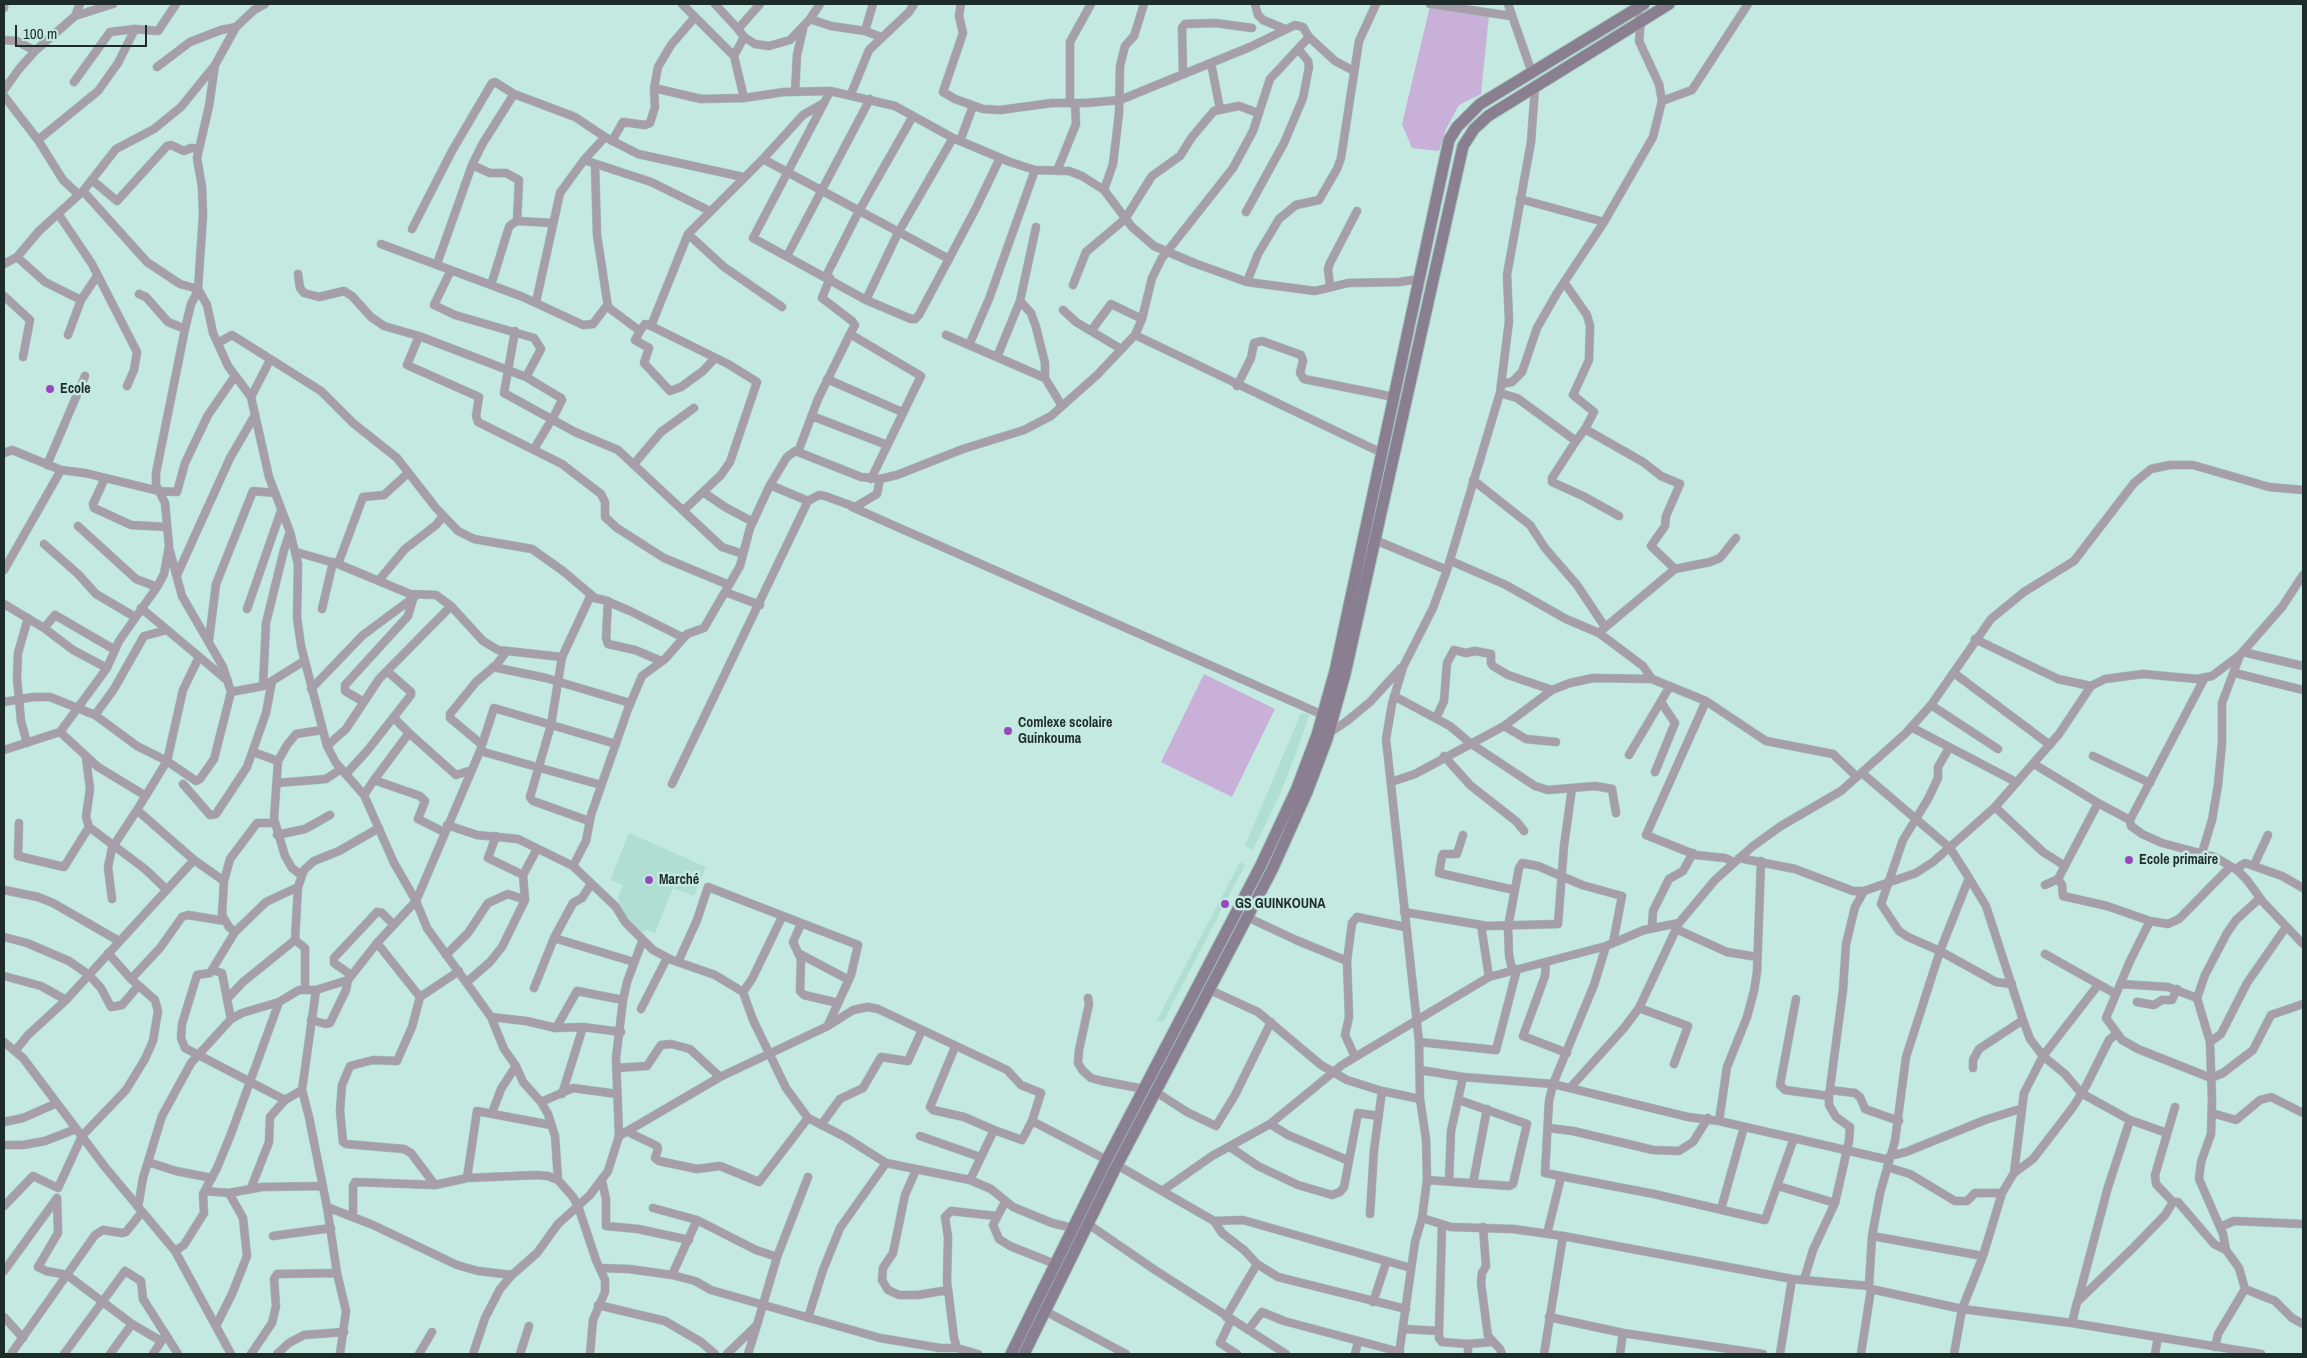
<!DOCTYPE html>
<meta charset="utf-8">
<style>
body{margin:0}
#map{position:relative;width:2307px;height:1358px;overflow:hidden;background:#c4e9e1;font-family:"Archivo Narrow",sans-serif}
canvas{display:block}
.frame{position:absolute;inset:0;border:5px solid #1e2c29;pointer-events:none}
.scale{position:absolute;left:15px;top:25px;width:132px;height:22px;box-sizing:border-box;border:2px solid #1e2c29;border-top:0;padding-left:6px;font-size:15px;line-height:18px;white-space:nowrap;color:#1e2c29;-webkit-text-stroke:4px #c4e9e1;paint-order:stroke}
</style>
<div id="map">
<canvas width="2307" height="1358"></canvas>
<div class="frame"></div>
<div class="scale">100 m</div>
</div>
<script>
const g = document.querySelector('canvas').getContext('2d');
g.lineJoin = 'round';
function fillPath(path, color) {
  g.fillStyle = color;
  g.fill(path, 'evenodd');
}
function shape(rows) {
  const path = new Path2D();
  for (const r of rows) {
    path.moveTo(r[0], r[1]);
    for (let i = 2; i < r.length; i += 2) path.lineTo(r[i], r[i + 1]);
  }
  return path;
}
function strokePath(path, color, width, dash) {
  g.strokeStyle = color;
  g.lineWidth = width;
  g.lineCap = dash ? 'butt' : 'round';
  g.setLineDash(dash || []);
  g.stroke(path);
}
function drawText(font, color, halo, rows, align = 'center') {
  g.font = font + ' "Archivo Narrow",sans-serif';
  g.lineWidth = 5;
  g.setLineDash([]);
  g.textBaseline = 'middle';
  g.strokeStyle = halo;
  g.fillStyle = color;
  for (const [text, x, y, turn = 0] of rows) {
    g.save();
    g.translate(x, y);
    g.rotate((+turn || 0) * Math.PI / 180);
    g.textAlign = isNaN(turn) ? turn : align;
    if (halo) g.strokeText(text, 0, 0);
    g.fillText(text, 0, 0);
    g.restore();
  }
}
const built = shape([
 [1301,713,1309,715,1298,748,1280,794,1253,850,1245,846],
 [629,833,706,867,694,896,673,888,655,933,646,930,644,933,634,928,624,916,618,897,623,885,610,880],
 [1240,862,1245,865,1163,1022,1157,1020]
]);
const green = shape([
 [1430,6,1489,15,1481,94,1459,105,1446,129,1439,151,1412,148,1402,124],
 [1204,674,1275,709,1232,797,1161,762]
]);
const street = shape([
 [265,4,254,10,236,27,215,65,209,106,197,158,202,187,203,215,198,289,207,305,213,333,228,366,251,397,269,477,290,532,298,564,297,617,301,646,327,746,336,763,364,795,394,863,416,901,427,928,491,1017,504,1049,516,1066,523,1082,541,1102,548,1114,555,1136,558,1180,573,1197,578,1206,596,1260,605,1280,605,1292,593,1320,590,1354],
 [682,4,734,56,744,98,784,92,830,91,895,106,953,138,1010,162,1035,170,1069,171,1082,176,1104,190,1132,227,1154,246,1194,263,1247,282,1315,291,1348,283,1399,282,1419,279],
 [715,4,738,29],
 [961,4,959,16,963,33,943,92,955,99,983,109,1000,110,1052,103,1086,103,1120,100,1250,47,1295,25,1303,27,1309,37,1335,61,1354,71],
 [1255,4,1258,15,1263,20,1285,29],
 [1430,4,1511,16],
 [1508,4,1532,73],
 [1635,6,1641,21,1639,41,1659,84,1662,101],
 [4,8,4,4],
 [75,16,113,4],
 [810,19,831,26,865,31,881,37],
 [865,31,873,4],
 [744,37,755,44,769,46,790,40,810,19,820,4],
 [4,40,17,41,35,51],
 [734,56,744,37,738,29,760,4],
 [1211,63,1220,109],
 [157,67,190,42,221,30,236,27],
 [1183,74,1182,28,1185,24,1215,23,1252,28],
 [74,82,110,32,135,29,158,31,176,4],
 [654,88,701,99,744,98],
 [4,90,19,69,35,51,75,16,80,4],
 [795,92,797,55,803,29],
 [851,94,869,50,909,12,914,4],
 [4,96,38,140,63,180,79,195],
 [1070,102,1070,42,1091,4],
 [824,103,753,238,866,300,911,319,915,319,919,315,976,208,1000,158],
 [38,140,98,91,118,63,135,29],
 [612,141,623,122,645,125,650,123,655,107,654,88,658,67,671,45,695,17],
 [960,141,973,106],
 [763,159,949,259],
 [584,160,651,182,710,211],
 [595,164,597,235,608,307],
 [472,165,490,173,506,173,519,180,517,221],
 [1057,171,1076,124,1075,103],
 [92,180,117,201,167,146,171,145,184,151,191,148,199,149],
 [1104,190,1113,164,1119,113,1120,66,1125,46,1134,36,1144,4],
 [83,191,147,262,180,284,198,289],
 [1520,199,1604,222],
 [1246,212,1284,143,1303,98,1309,67,1308,61,1299,50],
 [59,215,92,264,137,352,134,370,127,386],
 [412,229,452,151,492,83,495,82,514,94],
 [688,234,724,267,782,307],
 [381,244,523,297,583,325,593,324,605,308,609,308,640,331,645,324,651,326,728,364,757,382,730,462,721,475,703,492],
 [787,256,870,99],
 [17,257,45,282,81,300,97,276],
 [4,264,17,257,39,231,83,191,116,149,154,129,181,107,215,65],
 [437,264,472,165,483,143,514,94,575,117,605,137,638,154,743,177],
 [451,270,434,305,455,315,534,338,541,349,526,377],
 [298,274,300,288,304,293,319,297,344,291,352,296,371,317,384,326,419,336,526,377,561,398,562,400,555,414,534,449],
 [826,276,859,211,913,116],
 [830,278,822,298,852,321,855,325,850,334],
 [1247,282,1258,254,1279,219,1296,205,1319,200,1337,169,1341,158,1359,41,1376,4],
 [1564,282,1587,315,1590,326,1589,360,1573,395,1594,412,1585,429],
 [491,285,509,227,512,224,517,221,553,223],
 [1073,285,1086,252,1125,219,1152,176,1180,156,1192,137,1214,111,1239,106,1258,113],
 [1330,286,1328,269,1330,263,1357,211],
 [139,294,146,297,168,322,185,329],
 [4,296,30,320,23,357],
 [866,300,898,233,953,138],
 [1020,301,1031,313,1036,327,1045,363,1045,378],
 [536,302,560,193,584,160,605,137],
 [1063,310,1076,322,1121,349],
 [651,326,688,234,763,159,803,115,824,103,830,91],
 [515,331,504,393,575,432,618,450,722,547,743,554],
 [640,331,635,340,649,348,644,363,670,391,681,387,703,371,715,358],
 [1091,331,1111,304,1142,319],
 [68,335,81,300],
 [946,335,1045,378,1062,406],
 [1135,335,1382,453],
 [419,336,407,365,479,397,476,416,478,422,562,464,601,494,605,502,605,517,617,528,664,558,729,585],
 [218,343,232,335,321,391,353,423,397,458,436,508,458,531,474,539,532,549,563,571,595,598],
 [969,345,989,299,1035,170],
 [997,357,1020,301,1036,227],
 [827,379,902,412],
 [1501,384,1512,382,1522,372,1537,328,1557,293,1604,222,1653,137,1662,101,1692,90,1748,4],
 [1237,386,1251,358,1254,343,1262,341,1301,355,1303,361,1300,373,1304,379,1394,397],
 [1500,393,1517,398,1576,441,1552,478,1552,482,1583,496,1619,516],
 [251,397,270,360],
 [812,416,887,445],
 [1576,441,1585,429,1643,462,1661,476,1680,484,1666,516,1665,526,1651,546,1675,569],
 [798,452,818,399,850,334,921,376,871,479],
 [4,453,12,450,61,470],
 [634,464,661,432,694,408],
 [47,465,85,376],
 [105,478,93,504,94,508,131,525,167,527],
 [1473,480,1530,525,1545,548,1577,585,1605,627],
 [770,485,808,501,819,495,825,496,855,507,877,494,880,479],
 [852,507,1323,715],
 [684,510,703,492,725,507,753,522],
 [78,526,136,579,157,587],
 [1375,540,1447,570],
 [44,544,78,574,96,594,135,617],
 [169,548,182,596,223,667,231,692],
 [296,552,338,564,410,594,436,595,451,606,483,641,498,650,562,657,590,597,604,600,630,611,682,637],
 [1451,561,1506,585,1566,619,1599,633,1643,666,1652,679,1706,701,1766,741,1833,754,1857,777],
 [338,564,363,497,384,495,408,473],
 [4,570,61,470,85,473,159,491,177,492,185,463,208,415,235,376],
 [177,575,230,458,255,415],
 [379,580,405,549,436,525,443,516],
 [725,592,760,605],
 [608,601,606,638,608,644,635,650,661,661],
 [4,604,44,628,73,650,107,668],
 [141,608,228,681],
 [247,609,281,511],
 [322,609,333,562],
 [44,628,55,615,115,650],
 [1602,630,1675,569,1710,562,1720,558,1736,538],
 [1975,639,2058,679,2091,686],
 [209,640,216,584,253,491,275,493],
 [2243,652,2303,666],
 [562,657,551,725,530,797,533,801,589,821],
 [493,667,546,678,630,703],
 [1954,673,2050,745],
 [2235,673,2303,690],
 [263,686,266,623,284,550,290,532],
 [311,689,363,635,417,595],
 [1394,696,1450,726,1470,743,1535,786,1548,790,1595,786,1612,789,1616,813],
 [1706,701,1646,835,1696,855,1725,858,1734,862],
 [4,702,33,697,50,697,95,715,137,746,167,761,196,781,200,779,214,759,231,692,263,686,272,681],
 [364,702,345,691,345,685,408,616,413,599],
 [1931,705,1998,749],
 [95,715,114,689,144,636,167,630],
 [1436,718,1444,701,1447,663,1454,650,1466,653,1475,651,1491,654,1491,663,1493,666,1508,675,1552,690],
 [1504,726,1526,739,1556,742],
 [1911,727,2016,782],
 [60,732,98,767,146,796],
 [409,733,456,775,472,770],
 [1329,733,1347,721,1370,702,1401,668],
 [27,743,21,721,17,678,18,653,28,618],
 [481,744,450,718,450,714,476,682,497,664,506,652],
 [327,746,346,729,379,679,451,606],
 [1949,748,1938,767,1938,778,1928,799,1903,840,1881,904,1899,931,1908,937,1940,951,1996,982,2012,984],
 [4,750,60,732,107,668,119,641,157,587,164,574,169,546,168,535,165,503,156,485,156,473,185,329,191,304,198,291],
 [480,751,494,708,616,744],
 [253,752,278,761],
 [1629,755,1670,686],
 [1444,756,1470,785,1517,822,1524,831],
 [2093,756,2150,783],
 [2034,764,2098,803,2130,820,2131,826,2142,834,2162,843,2215,857,2237,870,2247,880,2263,902,2303,944],
 [1655,772,1675,723,1661,702],
 [1862,773,1950,848,1969,878,1940,951,1906,1057,1895,1141,1880,1193,1872,1236,1869,1286],
 [346,774,367,751,411,695,411,692,387,671],
 [374,780,409,733,394,718],
 [1391,782,1415,774,1504,726,1552,690,1570,683,1593,678,1652,679],
 [277,783,326,779,341,769],
 [183,784,210,815,216,814,247,767,266,713,272,681,304,661],
 [672,784,808,501],
 [364,795,374,780,420,796,425,801,418,819,444,832],
 [1995,807,2043,852,2065,866],
 [2130,820,2204,679],
 [19,823,18,856,64,867,89,827,86,817,90,789,86,758],
 [447,825,477,835,518,839,573,866],
 [89,827,145,869,167,890],
 [277,835,305,829,330,815],
 [1463,835,1457,854,1443,854,1442,856,1439,873,1514,890],
 [496,836,488,858,523,875],
 [2202,853,2212,820,2218,785,2222,743,2222,703,2240,655],
 [1739,858,1795,869,1853,891,1864,891,1916,873,1933,862,1995,807,2059,734,2091,686,2105,679,2143,674,2197,679,2212,676,2240,655,2282,607,2303,575],
 [194,860,137,810,167,761,183,690,199,657],
 [2254,865,2268,835],
 [2239,872,2240,866,2245,863,2282,876,2303,888],
 [301,875,292,868,285,856,274,819,278,761,287,745,296,734,322,730],
 [1969,878,1986,906,2023,1020,2030,1039,2043,1056,2065,1074,2081,1093,2130,1120,2167,1133],
 [2058,879,2062,885,2063,896,2107,906,2150,921,2168,924,2179,919,2230,867],
 [224,881,230,859,257,823,275,823],
 [591,884,582,898,573,903,554,938,634,962],
 [2045,885,2058,879,2098,803],
 [4,890,38,897,53,903,119,941],
 [112,899,108,867,110,858,112,848,137,810],
 [1404,912,1487,926,1558,924,1564,846,1572,788],
 [1247,917,1296,940,1347,961,1349,1017,1345,1035,1355,1057],
 [2150,921,2130,961,2106,1018,2122,1040,2138,1049,2211,1078,2223,1073,2253,1050,2271,1015,2303,1004],
 [801,924,793,942,801,959,800,991,804,995,838,1003],
 [1481,925,1489,977],
 [1652,927,1653,911,1669,879,1683,871,1693,853],
 [1676,929,1727,952,1757,957],
 [4,937,27,943,69,961,89,975,101,988,111,1007,122,1005,138,986],
 [295,940,305,948,305,989],
 [377,943,420,997],
 [1606,946,1594,985,1553,1084,1549,1101,1545,1173,1654,1194,1765,1220,1794,1138],
 [800,954,849,980],
 [2045,954,2116,994],
 [446,955,468,933,488,903,508,894,525,900],
 [1347,961,1352,923,1357,917,1405,927],
 [678,962,697,920,708,887,858,945,851,975,828,1025],
 [1546,962,1545,976,1523,1036,1567,1053],
 [212,970,222,973,227,999],
 [1512,970,1509,955,1508,927,1519,868,1522,863,1538,866,1582,885,1622,896,1613,943],
 [351,975,334,963,334,958,377,912,382,913,393,924],
 [4,976,41,986,66,1000],
 [131,979,160,948,182,917,188,915,225,921],
 [467,982,490,962,502,947,525,900,523,875,537,849],
 [2120,984,2168,987,2197,998],
 [534,988,554,938],
 [316,990,302,1090,309,1117,327,1207,337,1273,346,1311,340,1354],
 [1210,990,1258,1012,1321,1065,1347,1080,1382,1091,1420,1099],
 [743,992,752,979,782,917],
 [1088,998,1089,1004,1079,1050,1078,1063,1083,1071,1091,1078,1102,1081,1144,1089],
 [1796,999,1780,1085,1785,1090,1829,1096],
 [2137,1002,2154,1005,2162,1000,2172,1000,2177,989],
 [1639,1008,1688,1026,1674,1064],
 [641,1009,667,958],
 [491,1017,526,1021,556,1028,583,1027,621,1032],
 [231,1019,227,999,243,982,295,940,298,887,304,870,314,861,339,851,379,828],
 [311,1020,326,1024,330,1023,346,990,348,980],
 [556,1028,577,991,623,1000],
 [4,1042,23,1058,105,1167,175,1251,231,1354],
 [1419,1042,1496,1050,1517,969],
 [2210,1042,2221,1034,2247,983,2286,927],
 [955,1047,930,1107,933,1110,964,1117,994,1130,970,1180],
 [15,1051,28,1035,66,1000,194,860,224,881,222,915,229,927,235,932],
 [616,1068,647,1066,661,1045,671,1044,690,1049,720,1077],
 [1973,1068,1973,1060,1979,1049,2023,1020],
 [1420,1070,1463,1077,1553,1084,1688,1117,1719,1121,1889,1160],
 [1570,1088,1624,1028,1639,1008,1679,923],
 [1830,1090,1855,1093,1860,1097,1865,1109,1899,1121],
 [1156,1092,1187,1112,1216,1126,1235,1095,1271,1022],
 [562,1094,583,1027],
 [285,1100,185,1048,181,1038,182,1024,197,975,210,973,235,932,266,902,298,887],
 [541,1102,573,1088,617,1094],
 [492,1113,501,1089,516,1066],
 [2212,1113,2236,1120,2260,1100,2271,1097,2303,1113],
 [1719,1121,1727,1067,1747,1017,1754,991,1757,972,1761,861],
 [4,1122,23,1118,57,1103],
 [1270,1124,1288,1135,1347,1160],
 [821,1125,840,1099,863,1088,881,1057,908,1061,922,1030],
 [1549,1128,1573,1131,1653,1150,1679,1151,1693,1142,1708,1118],
 [994,1130,1022,1140,1032,1121],
 [628,1132,657,1146,658,1149,655,1158,659,1161,697,1169,720,1166,759,1182,808,1118],
 [619,1136,720,1077,828,1026,853,1010,868,1007,878,1009,1007,1070,1021,1085,1041,1093,1032,1121,1107,1160],
 [920,1136,980,1157],
 [4,1145,23,1145,45,1141,76,1129],
 [1230,1147,1258,1166,1298,1185,1332,1195,1340,1192,1344,1187,1358,1113,1379,1116],
 [1890,1156,1906,1152,1985,1120,2020,1109],
 [148,1162,176,1171,212,1178],
 [1117,1165,1214,1221,1243,1220,1411,1268],
 [1887,1167,1910,1174,1955,1201,1967,1201,1975,1193,2002,1193],
 [916,1170,905,1195,893,1253,883,1268,882,1280,888,1290,899,1295,918,1295,948,1290],
 [2014,1173,2033,1159,2073,1107,2086,1086,2109,1040,2116,1034],
 [467,1178,477,1111,551,1125],
 [1427,1180,1509,1186,1513,1184,1527,1124,1459,1100],
 [602,1181,606,1199,606,1226,638,1229,689,1240],
 [1449,1181,1451,1131,1463,1077],
 [1473,1183,1487,1109],
 [435,1185,411,1153,404,1149,346,1144,343,1142,340,1111,342,1085,350,1066,373,1060,397,1061,412,1027,420,997,459,971],
 [1778,1186,1835,1203],
 [251,1188,269,1142,270,1117,285,1100,302,1090],
 [205,1191,229,1193,262,1187,323,1186],
 [1162,1191,1212,1156,1270,1124,1342,1065,1489,977,1606,946,1644,930,1679,923,1715,880,1753,846,1781,826,1841,791,1906,733,1931,705,1991,619,2024,592,2074,561,2134,483,2151,469,2170,465,2193,465,2269,487,2303,490],
 [57,1198,58,1233,38,1267,46,1271,67,1275,132,1324,161,1341],
 [1005,1202,993,1225,999,1239,1010,1246,1055,1264],
 [2173,1202,2156,1184,2155,1175,2175,1107],
 [4,1206,33,1176,58,1188,82,1136,126,1090,145,1059,153,1041,158,1011,155,1000,131,979,108,953],
 [138,1207,143,1178,162,1116,191,1063,231,1019,242,1013,279,1002,299,990,316,990,348,980,377,943,416,901,480,751,601,785],
 [327,1207,373,1225,457,1265,478,1271,512,1275],
 [653,1208,697,1220,756,1250,777,1257],
 [1721,1209,1744,1127],
 [1370,1214,1374,1150,1382,1091],
 [353,1216,353,1186,355,1182,435,1185,467,1178,537,1175,548,1176,558,1180],
 [1422,1218,1451,1227,1513,1229,1563,1236],
 [1214,1221,1222,1233,1244,1250,1257,1264,1278,1277,1406,1309],
 [1088,1224,1155,1270,1286,1354],
 [1483,1227,1486,1266,1482,1273,1481,1283,1488,1336,1500,1349,1502,1354],
 [2220,1227,2234,1221,2303,1224],
 [1073,1228,1052,1223,1013,1207,991,1189,970,1180,886,1163,845,1137,808,1118,786,1088,753,1020,743,992,715,975,672,960,653,950,625,922,616,907,573,866,586,841,591,815,628,709,642,676,665,659,687,634,704,628,740,566,750,528,770,485,787,457,795,451,798,452,861,477,880,479,897,475,963,449,1024,430,1051,416,1097,375,1135,335,1142,319,1152,278,1162,258,1233,168,1253,131,1270,79,1309,37],
 [1547,1234,1561,1177],
 [273,1236,331,1228],
 [1872,1236,1983,1256],
 [175,1251,184,1245,204,1213,203,1194,217,1168,231,1134,279,1002],
 [600,1268,629,1269,672,1275,695,1281,711,1290,880,1338,940,1348,957,1348],
 [4,1271,57,1198],
 [672,1275,697,1220],
 [1804,1280,1813,1250,1835,1203,1849,1141,1850,1127,1836,1117,1829,1105,1829,1096,1843,990,1846,944,1855,907,1864,891],
 [2245,1289,2275,1301,2292,1318,2303,1324],
 [2078,1300,2108,1187,2130,1120],
 [1373,1302,1386,1263],
 [598,1305,665,1321,701,1342,715,1354],
 [1045,1311,1126,1354],
 [4,1317,23,1338],
 [1226,1317,1257,1264],
 [1549,1317,1623,1333,1763,1354],
 [808,1318,823,1270,840,1228,886,1163],
 [1231,1320,1220,1343,1237,1354],
 [2072,1323,2077,1302,2133,1248,2165,1215,2173,1202,2178,1202,2214,1244,2226,1250],
 [216,1326,232,1294,247,1256,243,1218,229,1193],
 [1404,1329,1439,1331,1442,1225],
 [1248,1330,1262,1312,1284,1321,1400,1352],
 [1439,1331,1439,1338,1442,1342,1468,1344,1491,1342],
 [2215,1347,2218,1334,2245,1289,2239,1268,2226,1250,2223,1234,2199,1179,2201,1162,2211,1134,2212,1100,2210,1042,2197,998,2205,975,2227,933,2236,920,2260,898],
 [11,1354,95,1235,103,1230,122,1233,126,1232,142,1212],
 [64,1354,125,1271,141,1281,143,1299,178,1354],
 [110,1354,132,1324],
 [153,1354,164,1337],
 [251,1354,272,1323,276,1306,274,1279,277,1274,337,1273],
 [277,1354,289,1343,304,1335,344,1332],
 [419,1354,432,1332],
 [473,1354,485,1318,500,1289,512,1275,537,1253,558,1224,590,1195,608,1171,619,1136,616,1058,623,1000,627,982,642,942],
 [520,1354,529,1326],
 [727,1354,757,1325,777,1257,808,1177],
 [748,1354,757,1325],
 [978,1354,957,1348,954,1338,947,1281,948,1237,945,1217,951,1211,996,1216],
 [1355,1354,1358,1342],
 [1399,1354,1415,1242,1422,1218,1427,1180,1426,1139,1420,1099,1419,1042,1386,739,1392,704,1403,667,1433,608,1447,570,1500,393,1509,321,1507,275,1531,142,1535,87],
 [1468,1354,1468,1344],
 [1544,1354,1563,1236,1792,1279,1869,1286,1871,1289,1962,1309,2072,1323,2261,1354],
 [1620,1354,1623,1333],
 [1780,1354,1792,1279],
 [1861,1354,1871,1289],
 [1954,1354,1962,1309,1983,1256,2002,1193,2014,1173,2024,1093,2043,1056,2098,985],
 [2155,1354,2158,1337]
]);
const secondary = shape([
 [1011,1354,1105,1163,1261,865,1297,788,1317,735,1335,671,1449,140,1457,127,1480,104,1644,4],
 [1024,1354,1115,1169,1272,870,1307,792,1327,739,1345,674,1463,146,1474,129,1488,116,1669,4]
]);
const markers = [
 [50,389,5,"#9449bc"],
 [1008,731,5,"#9449bc"],
 [2129,860,5,"#9449bc"],
 [649,880,5,"#9449bc"],
 [1225,904,5,"#9449bc"]
];
const poiNames = [
 ["Ecole",60,389],
 ["Comlexe scolaire",1018,723],
 ["Guinkouma",1018,739],
 ["Ecole primaire",2139,860],
 ["Marché",659,880],
 ["GS GUINKOUNA",1235,904]
];
fillPath(built, '#b0ded3');
fillPath(green, '#c9b0d9');
strokePath(street, '#a3c3bc', 9);
strokePath(secondary, '#a3c3bc', 13);
strokePath(street, '#a69faa', 8);
strokePath(secondary, '#897f90', 11);
for (const [x, y, r, color] of markers) {
  const dot = new Path2D();
  dot.arc(x, y, r, 0, 2 * Math.PI);
  g.fillStyle = color;
  g.fill(dot);
  strokePath(dot, '#c4e9e1', 2);
}
drawText('bold 14px', '#1e2c29', '#c4e9e1', poiNames, 'left');
</script>
